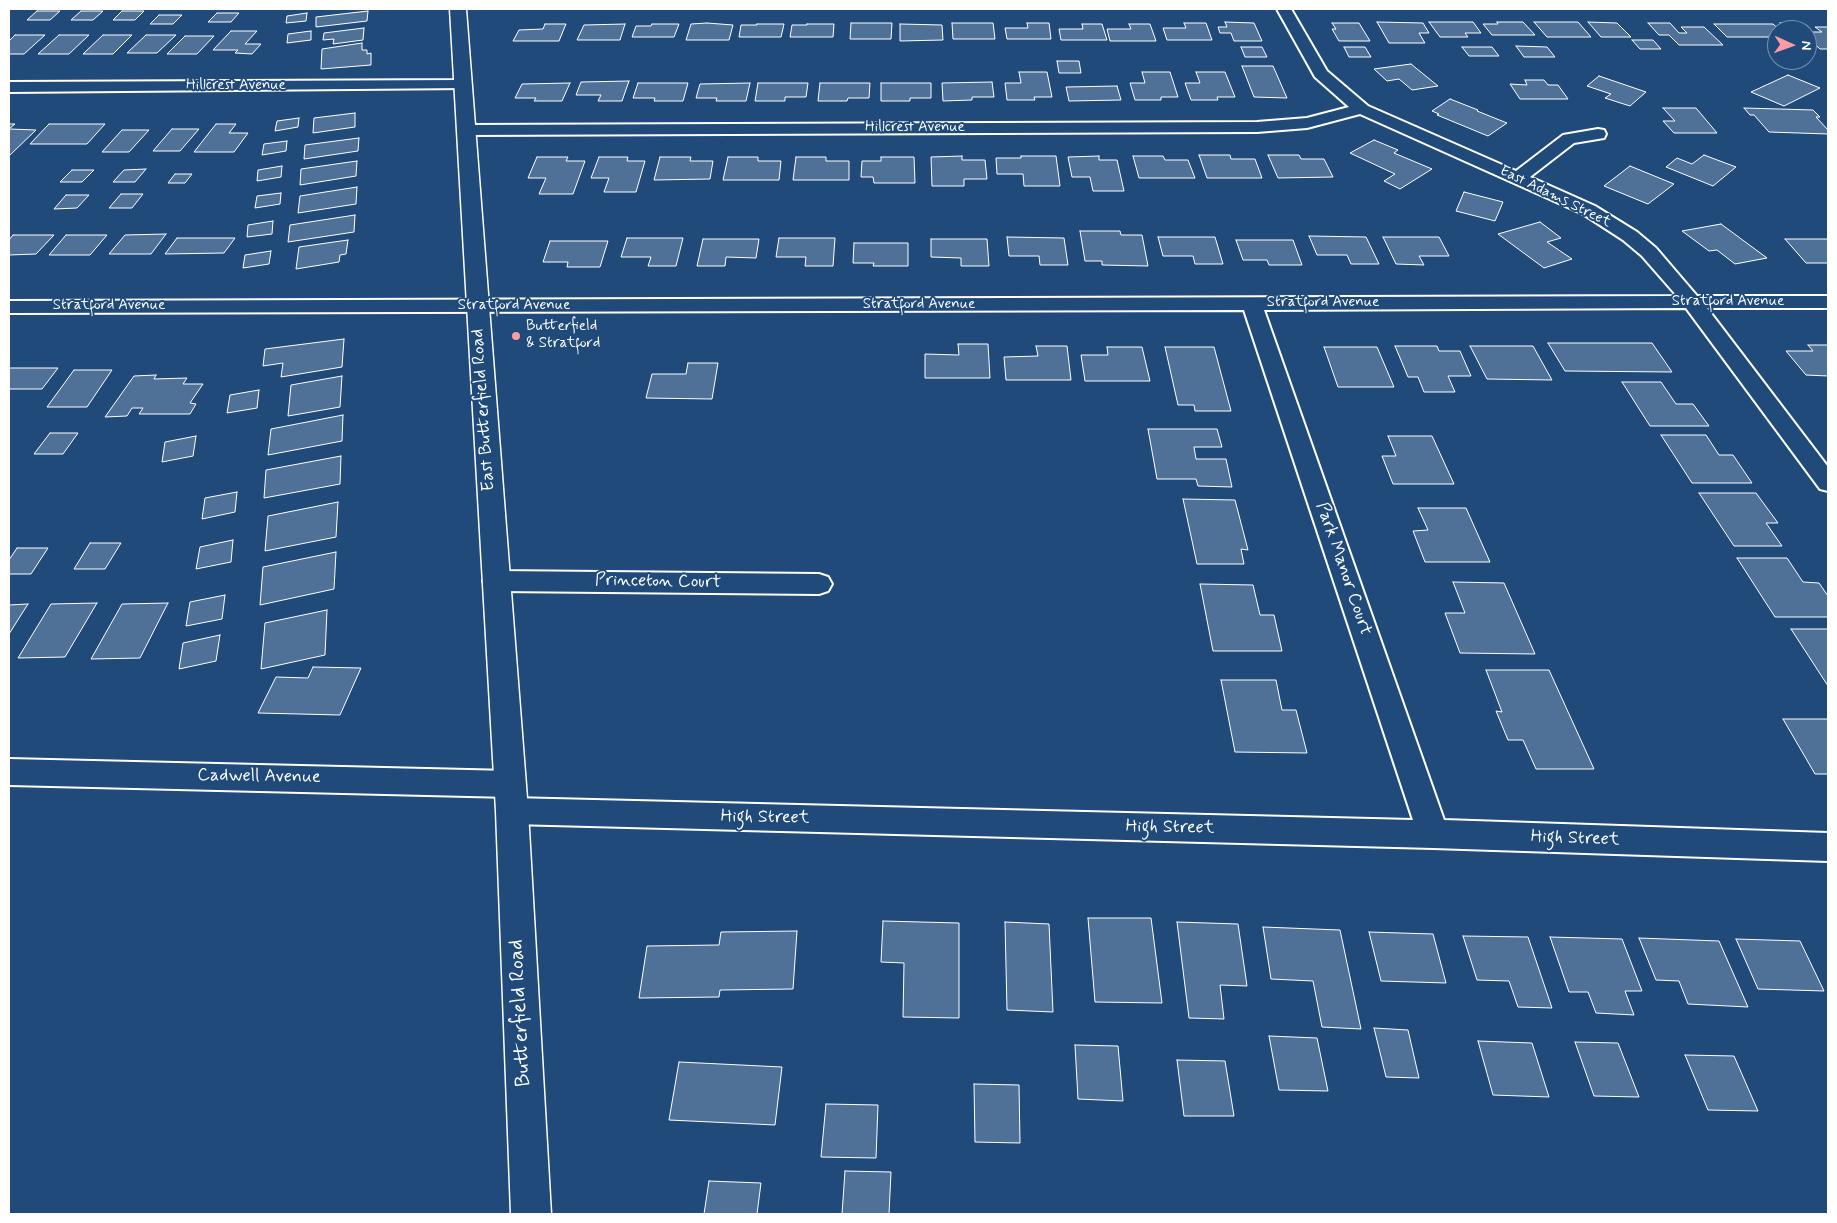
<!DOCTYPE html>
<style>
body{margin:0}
#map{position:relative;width:1837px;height:1223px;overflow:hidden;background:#1f4a7a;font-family:Mynerve,sans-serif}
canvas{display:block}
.frame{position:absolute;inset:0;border:10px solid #fff;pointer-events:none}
.north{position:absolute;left:1767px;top:20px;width:50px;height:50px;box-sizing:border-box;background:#1f4a7a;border:1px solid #7992af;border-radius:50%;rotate:92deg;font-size:14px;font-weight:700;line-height:20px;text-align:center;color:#fff}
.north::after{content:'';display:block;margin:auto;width:18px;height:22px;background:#ff9aa2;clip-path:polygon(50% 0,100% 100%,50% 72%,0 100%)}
</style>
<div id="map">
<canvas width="1837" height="1223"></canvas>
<div class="frame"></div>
<div class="north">N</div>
</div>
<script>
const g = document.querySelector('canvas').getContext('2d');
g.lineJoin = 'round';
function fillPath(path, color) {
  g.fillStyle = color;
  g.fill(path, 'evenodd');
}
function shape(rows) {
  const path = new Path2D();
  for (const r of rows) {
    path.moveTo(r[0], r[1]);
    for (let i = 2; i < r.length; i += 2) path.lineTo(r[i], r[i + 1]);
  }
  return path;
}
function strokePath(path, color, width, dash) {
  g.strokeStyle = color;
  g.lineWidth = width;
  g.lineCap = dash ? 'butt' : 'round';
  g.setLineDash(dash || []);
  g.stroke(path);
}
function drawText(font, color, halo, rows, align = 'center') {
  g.font = font + ' Mynerve,sans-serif';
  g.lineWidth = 4;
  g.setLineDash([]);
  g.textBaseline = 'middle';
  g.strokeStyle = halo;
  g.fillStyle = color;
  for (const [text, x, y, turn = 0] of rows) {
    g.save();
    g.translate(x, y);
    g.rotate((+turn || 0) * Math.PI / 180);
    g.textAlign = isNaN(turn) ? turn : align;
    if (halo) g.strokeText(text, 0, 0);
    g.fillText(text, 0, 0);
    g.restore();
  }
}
const building = shape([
 [37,11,60,11,50,20,27,20,37,11],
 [81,11,103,11,93,20,71,20,81,11],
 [122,11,144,11,135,20,113,20,122,11],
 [368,11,367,21,316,27,316,17,368,11],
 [217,13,239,13,231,22,208,22,217,13],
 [307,13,306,21,286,23,287,16,307,13],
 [159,15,182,15,173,24,150,24,159,15],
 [1225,22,1254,23,1262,41,1234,41,1231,33,1220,33,1218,27,1227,27,1225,22],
 [1377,22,1423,23,1429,33,1419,33,1425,43,1389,43,1377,22],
 [1429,22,1473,22,1481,33,1465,33,1468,37,1440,37,1429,22],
 [1497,22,1523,22,1535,35,1492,35,1483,24,1498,24,1497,22],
 [1534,22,1578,22,1591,37,1547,37,1534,22],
 [1588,22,1617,23,1631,37,1601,37,1588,22],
 [707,23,733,25,729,40,686,40,691,24,707,23],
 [851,23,892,23,891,39,850,39,851,23],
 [952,23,993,23,995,39,953,39,952,23],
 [1027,23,1049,23,1051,39,1007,39,1005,28,1028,28,1027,23],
 [1184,23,1206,23,1212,40,1167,40,1163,28,1186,28,1184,23],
 [1332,23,1359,23,1370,41,1339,41,1332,29,1336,29,1332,23],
 [1648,23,1670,23,1679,33,1687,33,1681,27,1704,27,1723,45,1679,45,1669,35,1659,35,1648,23],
 [1780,23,1802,23,1813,32,1822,32,1815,27,1828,27,1828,49,1820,49,1807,37,1807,30,1789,30,1780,23],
 [545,24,566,24,559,41,513,41,519,30,543,29,545,24],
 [625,24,620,40,577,40,584,25,625,24],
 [652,24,679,24,674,37,632,37,636,26,651,26,652,24],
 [757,24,784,24,781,37,739,37,741,25,757,25,757,24],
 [807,24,834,24,833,37,790,37,792,25,807,25,807,24],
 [900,24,942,25,943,40,900,41,900,24],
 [1082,24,1102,24,1107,40,1061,40,1059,29,1083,29,1082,24],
 [1129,24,1150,24,1156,41,1110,41,1107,29,1131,29,1129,24],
 [1714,24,1773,24,1780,30,1777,30,1777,37,1727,37,1714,24],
 [364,28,363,40,333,44,334,39,323,40,324,33,364,28],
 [231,31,257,31,245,44,261,44,252,54,235,53,238,50,213,50,231,31],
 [311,31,311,40,287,43,288,34,311,31],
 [15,35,45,35,24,54,9,54,9,41,15,35],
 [59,35,89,35,69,54,38,54,59,35],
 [103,35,132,35,113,54,83,54,103,35],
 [146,35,176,35,157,53,127,53,146,35],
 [185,36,214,36,197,54,167,54,185,36],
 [1632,40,1653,40,1661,49,1640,49,1632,40],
 [362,43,362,50,367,50,367,54,371,53,371,65,321,69,322,49,362,43],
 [1516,46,1547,47,1555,57,1524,57,1516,46],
 [1241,47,1262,47,1267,57,1245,57,1241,47],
 [1344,47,1365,47,1371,57,1349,57,1344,47],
 [1462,47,1492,47,1499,56,1469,56,1462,47],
 [1057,61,1079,61,1081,73,1059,73,1057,61],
 [1411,64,1438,86,1412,90,1399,79,1387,81,1374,69,1411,64],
 [1242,66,1273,66,1287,98,1254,97,1242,66],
 [1019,72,1047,72,1052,97,1034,97,1035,100,1007,100,1005,83,1021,83,1019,72],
 [1142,72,1170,72,1178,97,1161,97,1161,100,1135,100,1130,83,1145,83,1142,72],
 [1196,72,1225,72,1235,97,1217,97,1218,100,1191,100,1185,83,1200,83,1196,72],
 [1788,75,1820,88,1784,106,1751,92,1788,75],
 [1599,76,1646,92,1630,106,1605,98,1611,94,1587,86,1599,76],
 [1525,80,1544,80,1548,85,1558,85,1568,99,1520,99,1510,84,1527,85,1525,80],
 [629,81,622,101,598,101,601,95,576,95,581,82,629,81],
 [992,82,994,97,972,97,972,100,943,101,942,83,992,82],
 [570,83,562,101,534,101,536,98,515,98,522,84,570,83],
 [638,83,688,83,683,101,654,101,655,98,633,98,638,83],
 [750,83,746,101,716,101,717,98,696,98,700,84,750,83],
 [758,83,808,83,806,97,785,97,785,101,755,101,758,83],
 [820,83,870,83,869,98,848,98,847,101,818,101,820,83],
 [881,83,931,83,931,98,910,98,910,101,881,101,881,83],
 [1117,86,1121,100,1069,101,1066,87,1117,86],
 [1450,99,1478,110,1477,111,1507,123,1488,136,1437,115,1439,114,1432,111,1450,99],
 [1663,108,1696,108,1717,133,1674,133,1663,121,1675,121,1663,108],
 [1744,108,1813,110,1820,117,1816,117,1828,130,1828,134,1769,132,1754,115,1750,115,1744,108],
 [355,113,355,127,313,133,314,118,355,113],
 [299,118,298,127,275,131,277,121,299,118],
 [9,124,15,124,9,129,36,130,9,156,9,124],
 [49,124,105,124,87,144,30,144,49,124],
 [216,124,236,124,229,133,248,133,234,152,194,152,216,124],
 [172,129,199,129,180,151,153,151,172,129],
 [122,130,149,130,129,152,102,152,122,130],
 [359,138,358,151,304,159,305,145,359,138],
 [1374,140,1398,150,1394,153,1432,169,1400,189,1384,181,1395,174,1350,153,1374,140],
 [287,141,286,151,262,155,264,144,287,141],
 [1199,155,1230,155,1231,159,1255,159,1262,178,1207,178,1199,155],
 [1268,155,1299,155,1301,159,1324,159,1333,177,1278,178,1268,155],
 [1704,155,1736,167,1713,186,1666,167,1677,158,1692,164,1704,155],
 [962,156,962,160,985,160,987,179,964,179,964,186,932,186,931,157,962,156],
 [1021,156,1056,156,1060,186,1024,186,1023,174,997,174,996,158,1021,158,1021,156],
 [1099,156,1099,160,1117,160,1124,191,1093,191,1090,177,1072,177,1068,157,1099,156],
 [1133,156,1163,156,1165,160,1188,160,1195,178,1139,178,1133,156],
 [537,157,568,157,566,161,585,161,573,194,539,194,546,178,528,178,537,157],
 [599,157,628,157,627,161,645,161,636,192,604,192,609,178,591,178,599,157],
 [660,157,691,157,690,161,713,161,710,179,654,180,660,157],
 [728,157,758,157,758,161,781,161,779,180,723,180,728,157],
 [796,157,826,157,826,161,849,161,849,180,793,180,796,157],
 [881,157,914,157,915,183,874,183,873,177,861,177,862,161,881,161,881,157],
 [357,161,356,176,300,185,301,169,357,161],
 [282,166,281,177,257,181,258,170,282,166],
 [1630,166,1674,184,1648,204,1604,186,1630,166],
 [146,169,135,182,113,182,124,170,146,169],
 [72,170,94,170,82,182,60,182,72,170],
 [175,174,192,174,185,183,168,183,175,174],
 [357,187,356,204,298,213,300,196,357,187],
 [1464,192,1503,202,1495,221,1456,211,1464,192],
 [281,193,280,204,255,208,257,196,281,193],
 [121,194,143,194,132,208,109,208,121,194],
 [66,195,89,195,77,208,54,209,66,195],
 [355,215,354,232,288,242,290,225,355,215],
 [273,221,272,234,247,237,248,225,273,221],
 [1540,222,1561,238,1547,242,1572,259,1544,268,1498,234,1540,222],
 [1721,224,1767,258,1735,264,1717,250,1709,251,1682,231,1721,224],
 [1080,231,1120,231,1121,235,1142,235,1148,266,1102,265,1102,261,1085,261,1080,231],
 [166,234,151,254,109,254,125,235,166,234],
 [13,235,54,235,36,254,9,255,9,240,13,235],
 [66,235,107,235,90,255,49,255,66,235],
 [1309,236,1366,237,1379,264,1351,264,1347,255,1317,255,1309,236],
 [1007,237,1064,238,1068,265,1040,265,1039,256,1009,256,1007,237],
 [1158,237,1215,237,1223,264,1195,264,1193,256,1163,256,1158,237],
 [1383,237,1439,237,1449,256,1419,256,1424,265,1396,264,1383,237],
 [177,238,235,238,224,253,165,254,177,238],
 [627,238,683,238,676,266,648,266,651,257,621,257,627,238],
 [779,238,835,238,833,266,805,266,806,257,776,257,779,238],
 [703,239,759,239,756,258,726,257,725,266,697,266,703,239],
 [931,239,987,239,989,266,961,266,961,258,931,257,931,239],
 [1785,239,1828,239,1828,263,1806,263,1785,239],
 [348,240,346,254,340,255,339,262,296,269,299,247,348,240],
 [1236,240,1293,240,1302,265,1269,265,1267,260,1243,260,1236,240],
 [550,241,608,241,600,267,567,267,568,262,543,262,550,241],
 [854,243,908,243,908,266,873,266,874,263,853,263,854,243],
 [271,251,269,264,243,268,245,255,271,251],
 [344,339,342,367,281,377,283,363,263,366,265,349,344,339],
 [1548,343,1652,343,1672,372,1565,371,1548,343],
 [958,344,988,344,990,378,925,378,925,354,959,355,958,344],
 [1808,345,1828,345,1828,376,1806,375,1786,351,1813,351,1808,345],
 [1036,346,1067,346,1071,380,1006,380,1004,357,1038,356,1036,346],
 [1395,346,1437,346,1439,351,1460,351,1471,376,1448,376,1455,392,1424,392,1418,377,1408,377,1395,346],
 [1470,346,1533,346,1552,380,1487,379,1470,346],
 [1107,347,1142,347,1150,381,1085,381,1081,355,1108,355,1107,347],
 [1165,347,1214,347,1231,411,1195,411,1194,405,1178,405,1165,347],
 [1324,347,1377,347,1394,387,1338,387,1324,347],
 [688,363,718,363,712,399,646,398,652,374,686,374,688,363],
 [9,368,58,368,42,389,9,389,9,368],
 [74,370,112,370,87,407,47,407,74,370],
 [156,375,154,379,187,378,183,384,203,384,190,403,196,404,190,414,139,414,143,408,132,408,127,416,105,417,134,376,156,375],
 [342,376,340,407,288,416,291,385,342,376],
 [1622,382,1661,382,1676,404,1693,404,1709,426,1650,426,1622,382],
 [259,390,257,408,227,413,230,395,259,390],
 [343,415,342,441,268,455,271,429,343,415],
 [1148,429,1217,429,1222,447,1194,447,1196,459,1226,459,1232,487,1198,486,1196,479,1157,479,1148,429],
 [50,433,78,433,63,454,34,454,50,433],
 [1661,435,1706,435,1719,455,1733,455,1752,483,1692,483,1661,435],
 [196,436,193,456,162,462,165,442,196,436],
 [1388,436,1432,436,1454,484,1393,484,1382,456,1396,456,1388,436],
 [341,456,340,484,264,498,266,470,341,456],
 [237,492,235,512,202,519,205,498,237,492],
 [1699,493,1756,493,1778,523,1766,523,1782,546,1734,546,1699,493],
 [1183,499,1235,500,1248,550,1241,549,1244,564,1197,564,1183,499],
 [338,502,336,537,265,551,268,516,338,502],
 [1418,508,1466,508,1490,562,1425,562,1413,531,1428,530,1418,508],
 [233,540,231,562,196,569,200,547,233,540],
 [90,543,121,543,105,569,74,569,90,543],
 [17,548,48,548,31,574,9,574,9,560,17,548],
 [336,552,334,589,260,605,263,567,336,552],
 [1737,558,1787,558,1803,582,1819,583,1828,596,1828,617,1775,617,1737,558],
 [1453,582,1504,583,1535,654,1460,653,1445,613,1465,613,1453,582],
 [1200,584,1253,585,1260,615,1274,615,1282,651,1213,651,1200,584],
 [225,595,222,619,186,626,190,602,225,595],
 [97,603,65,657,18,658,51,604,97,603],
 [168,603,140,658,91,659,122,604,168,603],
 [28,604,9,634,9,605,28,604],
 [327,610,325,655,261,669,265,623,327,610],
 [1791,629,1828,629,1828,686,1791,629],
 [220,635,216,661,179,669,183,643,220,635],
 [313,667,361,668,340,715,258,713,276,677,308,678,313,667],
 [1486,670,1549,670,1594,769,1536,769,1523,740,1508,740,1496,711,1502,712,1486,670],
 [1221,680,1276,680,1282,710,1296,710,1307,753,1235,752,1221,680],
 [1783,719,1828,719,1828,774,1815,774,1783,719],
 [1088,918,1151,918,1162,1003,1095,1002,1088,918],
 [883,921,959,923,959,1018,903,1017,904,963,881,962,883,921],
 [1005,922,1049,924,1053,1012,1007,1010,1005,922],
 [1177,922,1238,924,1247,986,1220,985,1224,1019,1189,1018,1177,922],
 [1263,927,1340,930,1361,1029,1322,1027,1313,981,1271,979,1263,927],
 [797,931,793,989,720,990,719,997,639,998,647,946,719,945,721,932,797,931],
 [1369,932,1433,934,1446,983,1381,981,1369,932],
 [1463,936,1528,937,1552,1008,1518,1007,1509,981,1477,980,1463,936],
 [1550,937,1622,939,1642,991,1625,991,1634,1015,1596,1013,1588,992,1569,992,1550,937],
 [1639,938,1719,941,1748,1007,1688,1004,1679,981,1656,980,1639,938],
 [1736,939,1800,941,1824,991,1758,989,1736,939],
 [1374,1028,1408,1030,1419,1078,1386,1077,1374,1028],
 [1269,1036,1317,1038,1328,1091,1279,1090,1269,1036],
 [1478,1041,1532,1043,1549,1097,1493,1095,1478,1041],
 [1575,1042,1618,1043,1639,1097,1594,1096,1575,1042],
 [1075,1045,1118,1046,1123,1101,1078,1099,1075,1045],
 [1685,1055,1734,1056,1758,1111,1708,1110,1685,1055],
 [1177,1060,1225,1061,1234,1116,1184,1116,1177,1060],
 [679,1062,782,1067,775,1125,669,1120,679,1062],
 [974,1084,1019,1085,1020,1143,975,1142,974,1084],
 [826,1104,878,1105,876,1158,821,1157,826,1104],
 [845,1171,891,1172,889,1214,842,1214,845,1171],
 [709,1181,761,1183,757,1214,704,1214,709,1181]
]);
const minor = shape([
 [1277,9,1291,9,1327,71,1368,106,1516,171,1563,135,1598,129,1604,130,1606,134,1604,138,1574,143,1530,177,1595,206,1637,232,1656,248,1697,296,1828,296,1828,308,1707,308,1828,467,1828,491,1820,489,1686,308,1264,310,1444,820,1828,833,1828,861,1433,848,512,824,501,821,497,811,501,801,512,798,1413,820,1244,310,9,313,9,301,1677,296,1642,256,1623,240,1583,214,1360,114,1307,128,1257,132,466,135,460,134,458,130,460,126,466,125,1257,122,1307,118,1349,107,1315,77,1277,9],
 [463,80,469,82,471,85,469,88,9,92,9,82,463,80],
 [496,571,819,574,828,577,832,584,828,591,819,594,496,591,487,588,483,581,487,574,496,571],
 [9,759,510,771,520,775,525,784,520,793,510,797,9,785,9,759]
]);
const secondary = shape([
 [450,9,466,9,528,811,551,1214,511,1214,496,811,450,9]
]);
const markers = [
 [516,336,5,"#ff9aa2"]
];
const farStreetnames = [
 ["Hillcrest Avenue",236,86],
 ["Hillcrest Avenue",915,128],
 ["East Adams Street",1555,197,26],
 ["Stratford Avenue",1728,302],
 ["Stratford Avenue",1323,303],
 ["Stratford Avenue",919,305],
 ["Stratford Avenue",109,306],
 ["Stratford Avenue",514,306]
];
const farPoinames = [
 ["Butterfield",526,327],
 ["& Stratford",526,344]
];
const streetNames = [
 ["East Butterfield Road",484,410,-94],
 ["Park Manor Court",1343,569,71],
 ["Princeton Court",658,582,1],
 ["Cadwell Avenue",259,777,1],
 ["High Street",765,818,1],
 ["High Street",1170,828,1],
 ["High Street",1575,839,2]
];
const nearStreetnames = [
 ["Butterfield Road",521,1013,-93]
];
fillPath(building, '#507197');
strokePath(building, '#fff', 1);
strokePath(minor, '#fff', 4);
strokePath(secondary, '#fff', 3);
fillPath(minor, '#1f4a7a');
fillPath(secondary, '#1f4a7a');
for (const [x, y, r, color] of markers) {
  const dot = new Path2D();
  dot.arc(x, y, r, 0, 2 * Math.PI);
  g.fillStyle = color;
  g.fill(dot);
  strokePath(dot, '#1f4a7a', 2);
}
drawText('15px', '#fff', '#1f4a7a', farStreetnames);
drawText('15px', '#fff', '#1f4a7a', farPoinames, 'left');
drawText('18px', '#fff', '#1f4a7a', streetNames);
drawText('21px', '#fff', '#1f4a7a', nearStreetnames);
</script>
